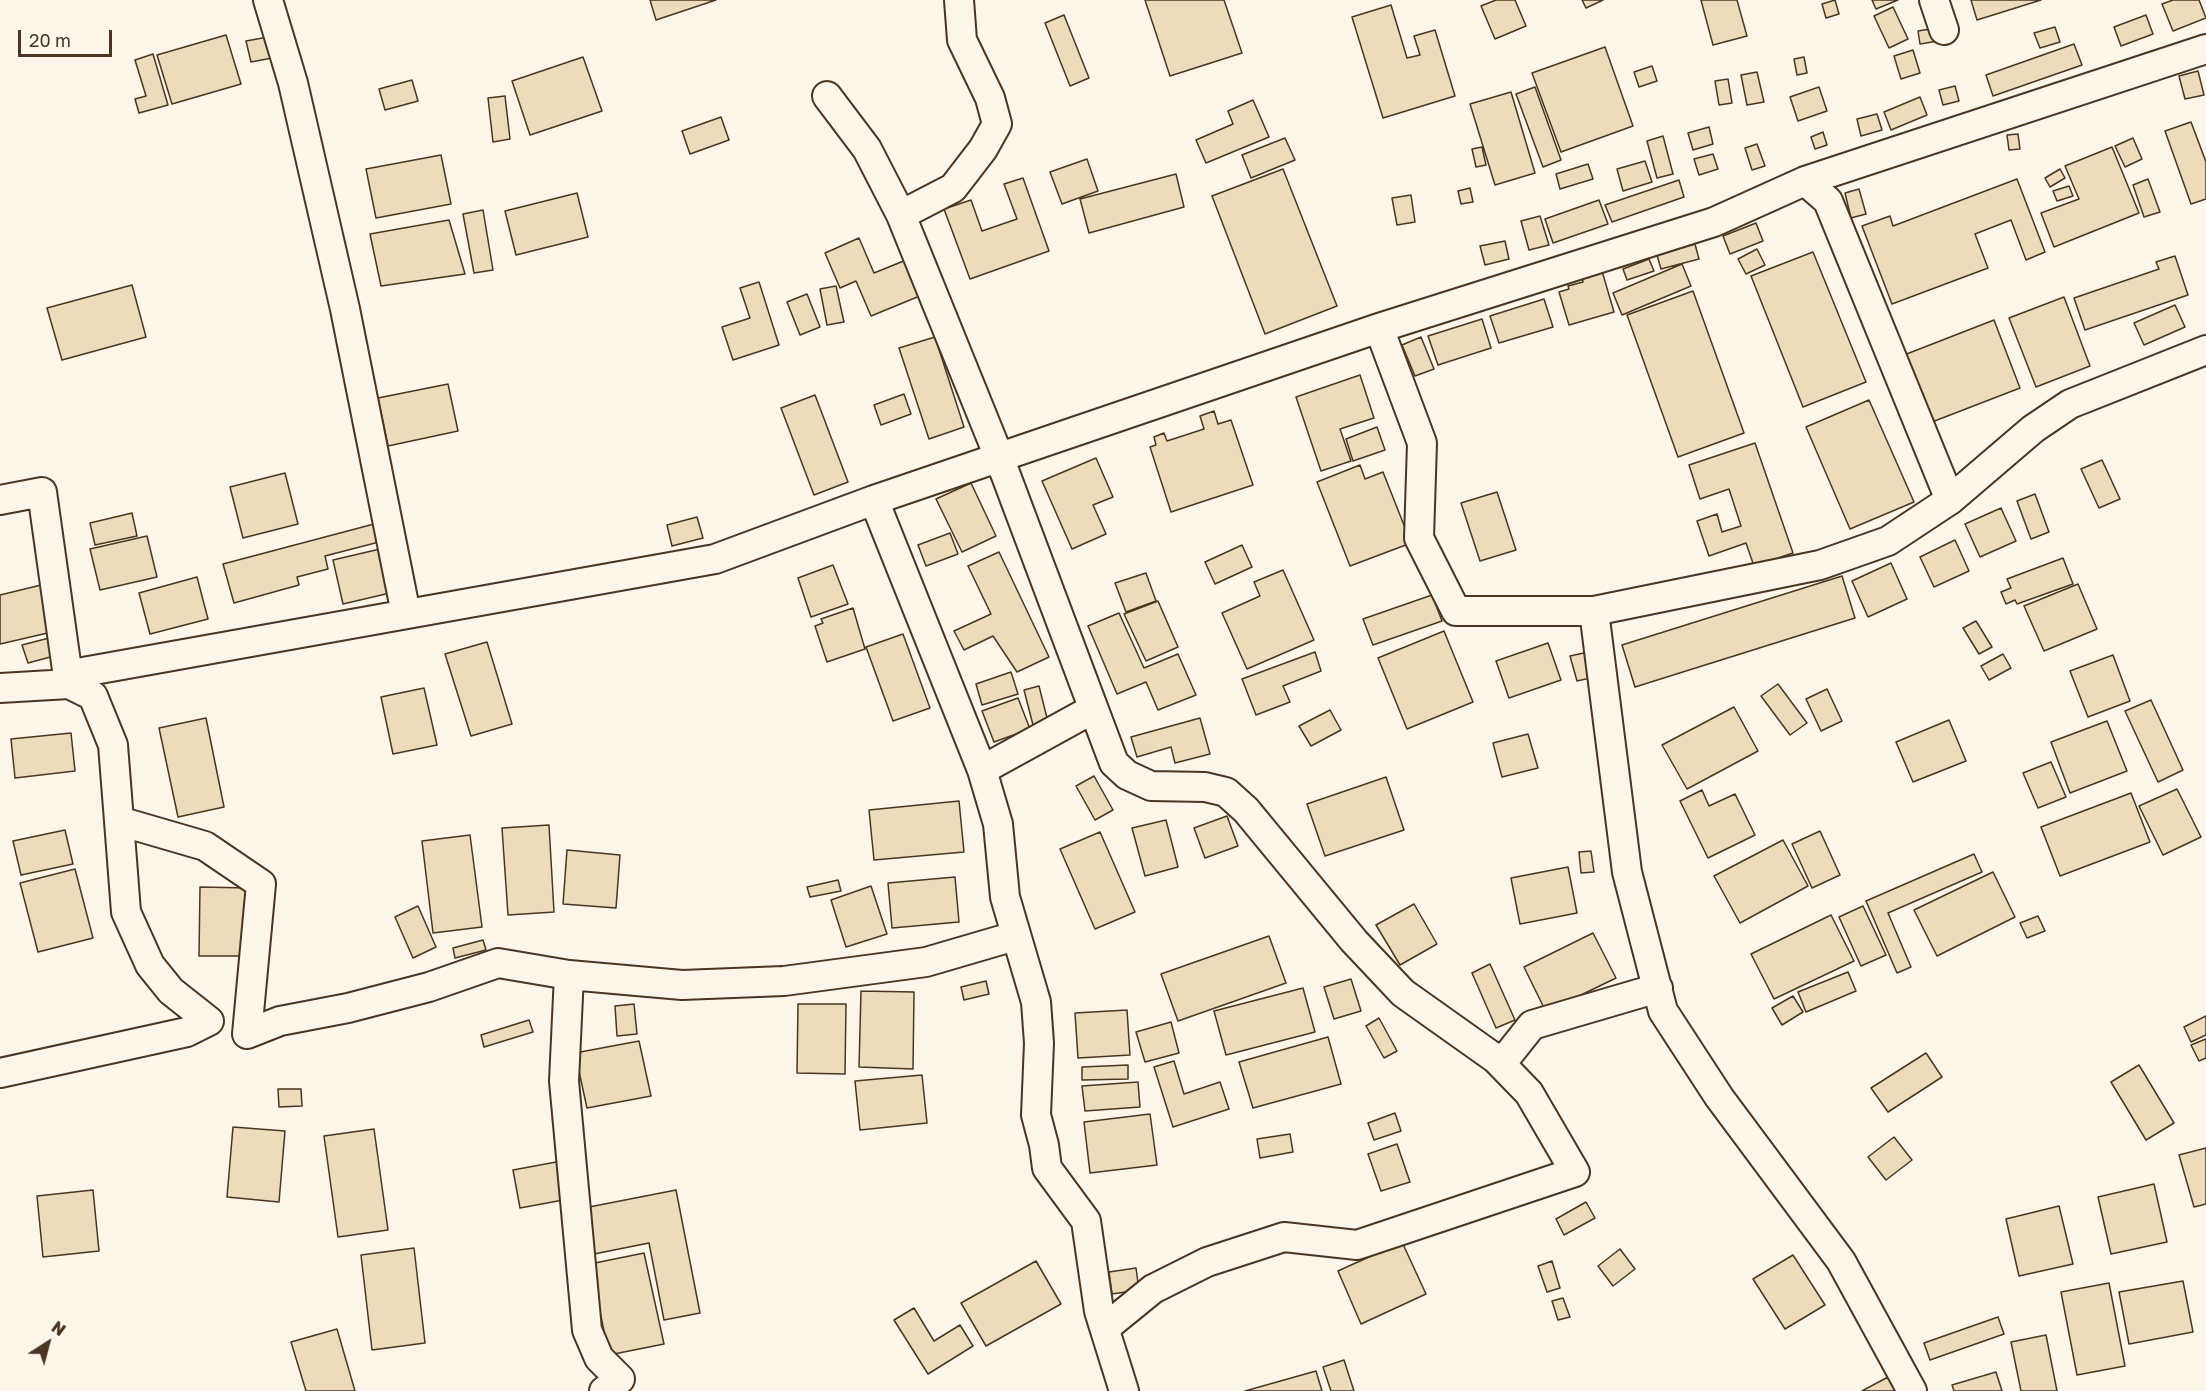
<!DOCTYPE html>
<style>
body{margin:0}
#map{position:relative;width:2206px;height:1391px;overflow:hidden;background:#fbf6e9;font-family:"Golos Text",sans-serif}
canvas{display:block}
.north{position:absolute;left:18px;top:1313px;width:60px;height:60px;-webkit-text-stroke:4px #fbf6e9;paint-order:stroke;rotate:36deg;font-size:16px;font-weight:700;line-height:24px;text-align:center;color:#4a3520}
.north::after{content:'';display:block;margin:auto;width:21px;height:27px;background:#4a3520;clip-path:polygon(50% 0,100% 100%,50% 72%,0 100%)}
.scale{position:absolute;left:18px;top:30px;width:94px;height:27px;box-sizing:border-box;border:3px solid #4a3520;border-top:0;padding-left:8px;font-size:18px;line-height:21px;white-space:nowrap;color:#4a3520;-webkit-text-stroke:4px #fbf6e9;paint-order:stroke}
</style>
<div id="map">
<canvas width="2206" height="1391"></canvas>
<div class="north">N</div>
<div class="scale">20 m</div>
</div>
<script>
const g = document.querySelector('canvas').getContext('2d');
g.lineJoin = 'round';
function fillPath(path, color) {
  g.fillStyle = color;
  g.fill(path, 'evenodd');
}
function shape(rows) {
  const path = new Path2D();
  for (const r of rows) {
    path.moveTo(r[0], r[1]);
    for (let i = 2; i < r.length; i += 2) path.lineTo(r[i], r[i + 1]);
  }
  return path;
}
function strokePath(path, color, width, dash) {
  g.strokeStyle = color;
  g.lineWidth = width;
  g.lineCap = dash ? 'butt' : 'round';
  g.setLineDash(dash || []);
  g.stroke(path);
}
const building = shape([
 [650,0,716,0,656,20,650,0],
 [1145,0,1224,0,1242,53,1170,76,1145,0],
 [1496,0,1515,0,1526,26,1495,39,1481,6,1496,0],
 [1582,0,1603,0,1586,8,1582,0],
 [1701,0,1737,0,1747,36,1713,45,1701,0],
 [1835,0,1839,14,1826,18,1822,4,1835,0],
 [1872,0,1898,0,1876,9,1872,0],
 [1971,0,2041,0,1977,20,1971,0],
 [2173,0,2199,0,2206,18,2173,31,2162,4,2173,0],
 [1391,5,1407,58,1420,55,1414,36,1435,30,1455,96,1383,118,1352,17,1391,5],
 [1893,7,1908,39,1889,48,1874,16,1893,7],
 [1064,15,1089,78,1070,86,1045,23,1064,15],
 [2146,15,2153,34,2121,46,2114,27,2146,15],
 [2055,27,2060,42,2040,48,2034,33,2055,27],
 [1936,28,1938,41,1920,44,1918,31,1936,28],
 [226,35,241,84,172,104,157,55,226,35],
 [268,37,272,58,251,62,246,41,268,37],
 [2074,44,2082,65,1993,96,1986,75,2074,44],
 [1605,47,1633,126,1561,152,1532,73,1605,47],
 [1913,50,1920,73,1901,79,1894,56,1913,50],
 [153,54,168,105,139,113,135,99,146,96,135,60,153,54],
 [583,57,602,111,530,135,512,81,583,57],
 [1804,57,1807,73,1797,75,1794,59,1804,57],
 [1652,66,1657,81,1639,87,1634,72,1652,66],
 [2198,71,2204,95,2185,99,2179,76,2198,71],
 [1757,72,1764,102,1747,105,1741,75,1757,72],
 [1728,79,1732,103,1719,105,1715,81,1728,79],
 [412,80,418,101,385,110,379,89,412,80],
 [1955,86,1959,101,1943,105,1939,90,1955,86],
 [1535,87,1561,160,1543,167,1516,94,1535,87],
 [1819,87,1827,111,1798,121,1790,97,1819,87],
 [1511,92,1535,173,1495,185,1470,104,1511,92],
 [505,96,510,139,493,142,488,98,505,96],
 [1920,97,1927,115,1891,130,1884,112,1920,97],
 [1253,100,1269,137,1206,163,1196,140,1233,124,1228,111,1253,100],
 [1877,114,1882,130,1861,136,1857,119,1877,114],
 [721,117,729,140,690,154,682,131,721,117],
 [2191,122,2206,162,2206,199,2191,204,2165,131,2191,122],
 [1709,127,1713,144,1693,150,1688,133,1709,127],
 [1823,132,1827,145,1815,149,1811,137,1823,132],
 [2018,134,2020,149,2009,150,2007,135,2018,134],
 [1663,136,1673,174,1657,178,1647,141,1663,136],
 [1285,138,1295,160,1251,178,1242,155,1285,138],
 [2133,138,2142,159,2125,167,2115,146,2133,138],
 [1757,144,1765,166,1752,170,1745,148,1757,144],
 [1482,147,1486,165,1476,167,1472,149,1482,147],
 [2112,147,2139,213,2054,247,2041,213,2079,199,2065,166,2112,147],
 [1713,154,1718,169,1699,175,1694,159,1713,154],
 [441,155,451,204,376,218,366,169,441,155],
 [1087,159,1098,191,1062,204,1050,172,1087,159],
 [1645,161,1652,182,1623,191,1617,169,1645,161],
 [1588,164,1593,179,1560,189,1556,174,1588,164],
 [1283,169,1337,306,1265,334,1212,196,1283,169],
 [2060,169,2065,178,2050,187,2045,178,2060,169],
 [1176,174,1184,207,1089,233,1080,199,1176,174],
 [1023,178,1049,251,970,279,944,209,971,200,982,231,1017,219,1004,184,1023,178],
 [2017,179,2045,252,2026,260,2011,220,1975,234,1988,268,1892,304,1862,226,1890,216,1893,226,2017,179],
 [2148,179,2160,212,2144,217,2133,185,2148,179],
 [1679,180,1684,197,1612,222,1605,205,1679,180],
 [2069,186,2073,196,2057,201,2053,191,2069,186],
 [1470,188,1473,202,1461,204,1458,191,1470,188],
 [1859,189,1866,214,1851,218,1845,193,1859,189],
 [577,193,588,237,516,255,505,211,577,193],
 [1411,195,1415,222,1397,225,1392,198,1411,195],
 [1599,200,1608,224,1553,243,1545,219,1599,200],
 [483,210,493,270,474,273,463,214,483,210],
 [1540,216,1549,245,1529,250,1521,221,1540,216],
 [449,220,465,274,381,286,370,234,449,220],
 [1756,223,1763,241,1730,254,1723,236,1756,223],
 [859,238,874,273,911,258,927,293,871,316,856,281,840,288,825,253,859,238],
 [1505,241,1509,259,1485,265,1480,246,1505,241],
 [1695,244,1699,259,1661,269,1657,255,1695,244],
 [1757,249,1765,265,1746,274,1738,259,1757,249],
 [1813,252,1866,382,1803,407,1751,276,1813,252],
 [2175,256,2188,295,2085,330,2074,298,2159,269,2156,262,2175,256],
 [1649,259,1654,271,1627,280,1623,269,1649,259],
 [1682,264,1691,286,1622,315,1613,293,1682,264],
 [1602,271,1614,312,1569,325,1559,292,1569,289,1568,286,1583,282,1582,277,1602,271],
 [759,282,779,345,733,360,722,327,750,318,740,288,759,282],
 [132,285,146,337,62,360,47,308,132,285],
 [836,286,844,322,827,325,820,289,836,286],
 [1693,291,1744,433,1678,457,1627,315,1693,291],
 [807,294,820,327,800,335,787,302,807,294],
 [2064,297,2090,366,2036,387,2009,318,2064,297],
 [1544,299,1553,327,1499,343,1490,316,1544,299],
 [2175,305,2185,327,2144,345,2134,323,2175,305],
 [1482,319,1491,348,1438,365,1428,336,1482,319],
 [1994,320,2020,388,1932,422,1904,355,1994,320],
 [935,337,964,427,929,439,899,348,935,337],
 [1421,337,1434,369,1415,376,1402,345,1421,337],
 [1360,375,1374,418,1340,429,1351,461,1321,471,1296,397,1360,375],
 [448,384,458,431,388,446,378,398,448,384],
 [904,394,911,414,881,425,874,405,904,394],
 [815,395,848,482,814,495,781,408,815,395],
 [1869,400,1914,502,1850,529,1806,427,1869,400],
 [1214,411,1218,424,1231,420,1253,485,1171,512,1150,447,1156,445,1154,437,1164,433,1167,441,1204,429,1200,416,1214,411],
 [1377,427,1385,450,1353,461,1346,439,1377,427],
 [1755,443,1793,553,1754,566,1746,543,1709,556,1697,521,1717,514,1722,532,1741,526,1729,489,1700,499,1689,465,1755,443],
 [1096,458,1113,497,1093,505,1106,534,1072,549,1042,481,1096,458],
 [2102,460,2120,499,2099,508,2081,469,2102,460],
 [1360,465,1365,479,1383,472,1411,543,1350,566,1317,482,1360,465],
 [285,473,298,524,243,538,230,487,285,473],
 [971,483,996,536,962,552,936,499,971,483],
 [1497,492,1516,550,1480,561,1461,503,1497,492],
 [2035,494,2049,532,2031,539,2017,501,2035,494],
 [2001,508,2016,541,1980,557,1965,524,2001,508],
 [132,513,137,536,95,545,90,523,132,513],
 [697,517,703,538,672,546,667,525,697,517],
 [374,524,379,542,325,556,328,569,297,577,299,585,234,603,223,564,374,524],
 [950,533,958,554,926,566,918,545,950,533],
 [147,536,157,577,100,590,90,549,147,536],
 [1955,540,1969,571,1934,587,1920,557,1955,540],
 [1242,545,1252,567,1215,584,1205,562,1242,545],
 [380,549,390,593,343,604,333,560,380,549],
 [999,552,1049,657,1017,672,993,636,964,650,954,631,991,614,968,566,999,552],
 [2063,558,2073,584,2017,604,2015,600,2006,604,2001,592,2011,588,2007,579,2063,558],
 [1891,563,1907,599,1868,617,1852,581,1891,563],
 [833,565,848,604,811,617,798,578,833,565],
 [1283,570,1314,640,1247,669,1222,613,1260,596,1254,582,1283,570],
 [1146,573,1156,601,1126,612,1115,583,1146,573],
 [1842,576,1855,618,1635,687,1622,645,1842,576],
 [197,577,208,619,150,634,139,593,197,577],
 [2078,584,2097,629,2044,651,2024,606,2078,584],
 [41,585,52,632,0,644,0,595,41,585],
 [1432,595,1442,621,1373,645,1363,619,1432,595],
 [1158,601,1178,647,1146,661,1124,614,1158,601],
 [853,608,865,649,827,662,815,626,823,623,821,619,853,608],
 [1119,613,1144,668,1178,654,1196,695,1158,710,1146,682,1117,694,1088,626,1119,613],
 [1976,621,1992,647,1979,654,1963,628,1976,621],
 [1444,631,1473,702,1407,729,1378,658,1444,631],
 [903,634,930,708,893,721,866,647,903,634],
 [49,638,54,656,28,663,22,645,49,638],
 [487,642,512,724,471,736,445,654,487,642],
 [1548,643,1561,680,1509,698,1496,661,1548,643],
 [1593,651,1599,676,1577,681,1570,656,1593,651],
 [1315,652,1321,671,1283,686,1290,702,1256,715,1242,679,1315,652],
 [2003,654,2011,668,1989,680,1981,666,2003,654],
 [2113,655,2130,701,2088,717,2070,671,2113,655],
 [1011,672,1018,694,982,705,976,684,1011,672],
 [1778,684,1807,723,1790,735,1761,696,1778,684],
 [1039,686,1048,722,1033,725,1024,690,1039,686],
 [424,688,437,745,393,754,381,697,424,688],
 [1827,689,1842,721,1821,731,1806,699,1827,689],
 [1018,698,1030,729,994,742,982,711,1018,698],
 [2151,700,2183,770,2158,782,2125,711,2151,700],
 [1734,707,1758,751,1687,789,1662,745,1734,707],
 [1330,710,1341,730,1311,746,1299,726,1330,710],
 [206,718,224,807,178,817,159,728,206,718],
 [1200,718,1210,754,1175,763,1171,747,1137,757,1131,737,1200,718],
 [1949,720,1966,761,1913,782,1896,742,1949,720],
 [2107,721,2127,771,2070,793,2051,742,2107,721],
 [71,733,75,771,15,778,11,739,71,733],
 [1528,734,1538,768,1502,777,1493,743,1528,734],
 [2051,762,2066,797,2038,808,2023,773,2051,762],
 [1094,776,1113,810,1095,820,1076,786,1094,776],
 [1386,777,1404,830,1325,856,1307,804,1386,777],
 [2177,789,2201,837,2163,855,2139,806,2177,789],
 [1702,790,1709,806,1735,794,1755,835,1708,858,1680,801,1702,790],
 [2131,793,2150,842,2060,876,2041,827,2131,793],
 [959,801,964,852,874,860,869,810,959,801],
 [1227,816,1238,846,1205,858,1194,828,1227,816],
 [1166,820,1178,867,1145,876,1132,828,1166,820],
 [549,825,554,912,508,915,502,828,549,825],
 [65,830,73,864,21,875,13,841,65,830],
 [1820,831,1840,875,1812,888,1792,844,1820,831],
 [1100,832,1135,912,1095,929,1060,849,1100,832],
 [470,835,482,927,433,933,422,841,470,835],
 [1783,840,1808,886,1740,923,1714,876,1783,840],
 [567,850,620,855,616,908,563,904,567,850],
 [1591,851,1594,872,1581,873,1579,852,1591,851],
 [1974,854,1982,872,1888,913,1911,967,1897,973,1866,901,1974,854],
 [1568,867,1577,913,1520,924,1511,878,1568,867],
 [75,869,93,938,38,952,20,883,75,869],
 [1993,872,2015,917,1937,956,1914,910,1993,872],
 [955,877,959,922,892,928,888,883,955,877],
 [838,880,841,891,810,897,807,887,838,880],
 [871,886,887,934,846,947,831,900,871,886],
 [200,887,249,888,248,956,199,956,200,887],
 [1414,904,1437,944,1400,965,1376,925,1414,904],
 [418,906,436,947,413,958,395,917,418,906],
 [1863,906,1886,955,1861,966,1839,917,1863,906],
 [1831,915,1854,961,1774,999,1751,954,1831,915],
 [2038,916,2045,931,2027,938,2020,923,2038,916],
 [1593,933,1616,978,1546,1012,1524,967,1593,933],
 [1269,936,1286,983,1178,1021,1161,974,1269,936],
 [483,940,486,950,455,958,453,948,483,940],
 [1490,964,1515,1020,1496,1028,1472,973,1490,964],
 [1848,972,1856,991,1806,1012,1798,992,1848,972],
 [1351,979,1361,1011,1334,1019,1324,987,1351,979],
 [986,981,989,994,964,1000,961,987,986,981],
 [1303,988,1315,1032,1226,1055,1214,1011,1303,988],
 [861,991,914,992,913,1069,859,1067,861,991],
 [1793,996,1803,1012,1782,1025,1772,1008,1793,996],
 [634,1004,637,1034,617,1036,615,1006,634,1004],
 [798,1004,846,1004,845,1074,797,1073,798,1004],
 [1127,1010,1130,1055,1078,1058,1075,1013,1127,1010],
 [2206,1016,2206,1035,2191,1042,2184,1027,2206,1016],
 [1379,1018,1397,1051,1384,1058,1366,1026,1379,1018],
 [529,1020,533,1032,484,1047,481,1035,529,1020],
 [1171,1022,1179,1053,1145,1062,1136,1032,1171,1022],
 [1328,1037,1341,1084,1253,1108,1239,1062,1328,1037],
 [2206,1039,2206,1058,2199,1061,2191,1045,2206,1039],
 [639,1041,651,1096,587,1108,575,1053,639,1041],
 [1926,1053,1942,1077,1888,1112,1871,1088,1926,1053],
 [1174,1061,1184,1094,1220,1082,1229,1109,1173,1127,1154,1067,1174,1061],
 [1128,1065,1128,1079,1082,1080,1082,1067,1128,1065],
 [2139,1065,2174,1123,2146,1140,2111,1082,2139,1065],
 [922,1075,927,1123,860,1130,855,1081,922,1075],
 [1138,1082,1140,1107,1085,1111,1082,1086,1138,1082],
 [278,1089,301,1089,302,1106,279,1107,278,1089],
 [1395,1113,1401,1131,1374,1140,1368,1123,1395,1113],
 [1150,1114,1157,1165,1090,1173,1084,1122,1150,1114],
 [233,1127,285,1131,279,1202,227,1197,233,1127],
 [374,1129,388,1230,338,1237,324,1136,374,1129],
 [1290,1134,1293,1152,1260,1158,1257,1139,1290,1134],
 [1894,1137,1912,1160,1886,1180,1868,1157,1894,1137],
 [1397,1144,1410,1182,1381,1191,1368,1154,1397,1144],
 [2206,1148,2206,1204,2194,1207,2179,1155,2206,1148],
 [567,1160,574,1198,520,1208,513,1170,567,1160],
 [2154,1184,2167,1242,2111,1254,2098,1197,2154,1184],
 [93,1190,99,1251,43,1257,37,1196,93,1190],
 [676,1190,700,1313,664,1320,649,1243,589,1255,579,1209,676,1190],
 [1586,1202,1595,1218,1564,1235,1556,1219,1586,1202],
 [2059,1206,2073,1264,2019,1276,2006,1219,2059,1206],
 [1402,1242,1426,1294,1361,1324,1338,1271,1402,1242],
 [414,1248,425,1343,372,1350,361,1255,414,1248],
 [1620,1249,1635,1269,1613,1286,1598,1266,1620,1249],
 [644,1253,664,1344,609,1355,590,1264,644,1253],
 [1793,1255,1825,1305,1785,1329,1753,1279,1793,1255],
 [1036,1261,1061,1304,986,1346,961,1303,1036,1261],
 [1552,1261,1560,1288,1547,1292,1538,1266,1552,1261],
 [1136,1268,1139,1290,1112,1294,1109,1272,1136,1268],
 [2183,1281,2193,1332,2129,1344,2119,1292,2183,1281],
 [2109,1283,2125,1366,2077,1375,2061,1292,2109,1283],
 [1563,1298,1570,1317,1558,1320,1552,1301,1563,1298],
 [914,1308,934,1341,960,1325,973,1346,928,1374,894,1320,914,1308],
 [1998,1317,2004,1334,1930,1360,1924,1343,1998,1317],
 [337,1329,355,1391,306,1391,291,1342,337,1329],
 [2046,1335,2057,1391,2021,1391,2011,1342,2046,1335],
 [1344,1360,1354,1391,1331,1391,1323,1367,1344,1360],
 [1316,1371,1322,1391,1245,1391,1316,1371],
 [1996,1372,2002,1391,1954,1391,1952,1385,1996,1372],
 [1888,1377,1896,1391,1862,1391,1888,1377]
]);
const street = shape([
 [268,0,293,83,345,309,406,614],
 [1934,0,1944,30],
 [827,96,867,149,901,215,999,457,1114,763,1127,775,1151,786,1205,787,1226,792,1246,810,1354,941,1403,993,1496,1059,1529,1093,1575,1172,1357,1245,1284,1237,1207,1262,1153,1289,1110,1324,1099,1311,1086,1221,1047,1168,1044,1145,1036,1115,1039,1043,1036,1002,1005,897,998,824,982,770,874,500],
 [1805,181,1828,201,1950,500],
 [901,215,953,188,983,149,997,124,990,98,962,40,959,0],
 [1379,328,1422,443,1419,538,1456,611,1594,611,1627,872,1663,1011,1719,1097,1841,1261,1912,1391],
 [0,500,42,492,69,684,0,688],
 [1594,611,1820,565,1888,541,1950,500,2033,429,2070,404,2206,350],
 [982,770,1093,709],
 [1015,936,926,962,784,981,682,985,569,975,498,963,429,987,348,1008,280,1021,247,1034,261,884,205,846,119,821,113,745,93,696,69,684,83,672,715,559,874,500,1379,328,1714,222,1805,181,2206,49],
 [569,975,564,1081,587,1330,599,1358,620,1379,604,1391],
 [1501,1064,1532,1025,1658,988],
 [0,1073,187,1032,209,1021,171,991,150,965,126,912,119,821],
 [1099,1311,1124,1391]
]);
fillPath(building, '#ecdcbc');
strokePath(building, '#4a3520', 1.5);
strokePath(street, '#4a3520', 32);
strokePath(street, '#fbf6e9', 28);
</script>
